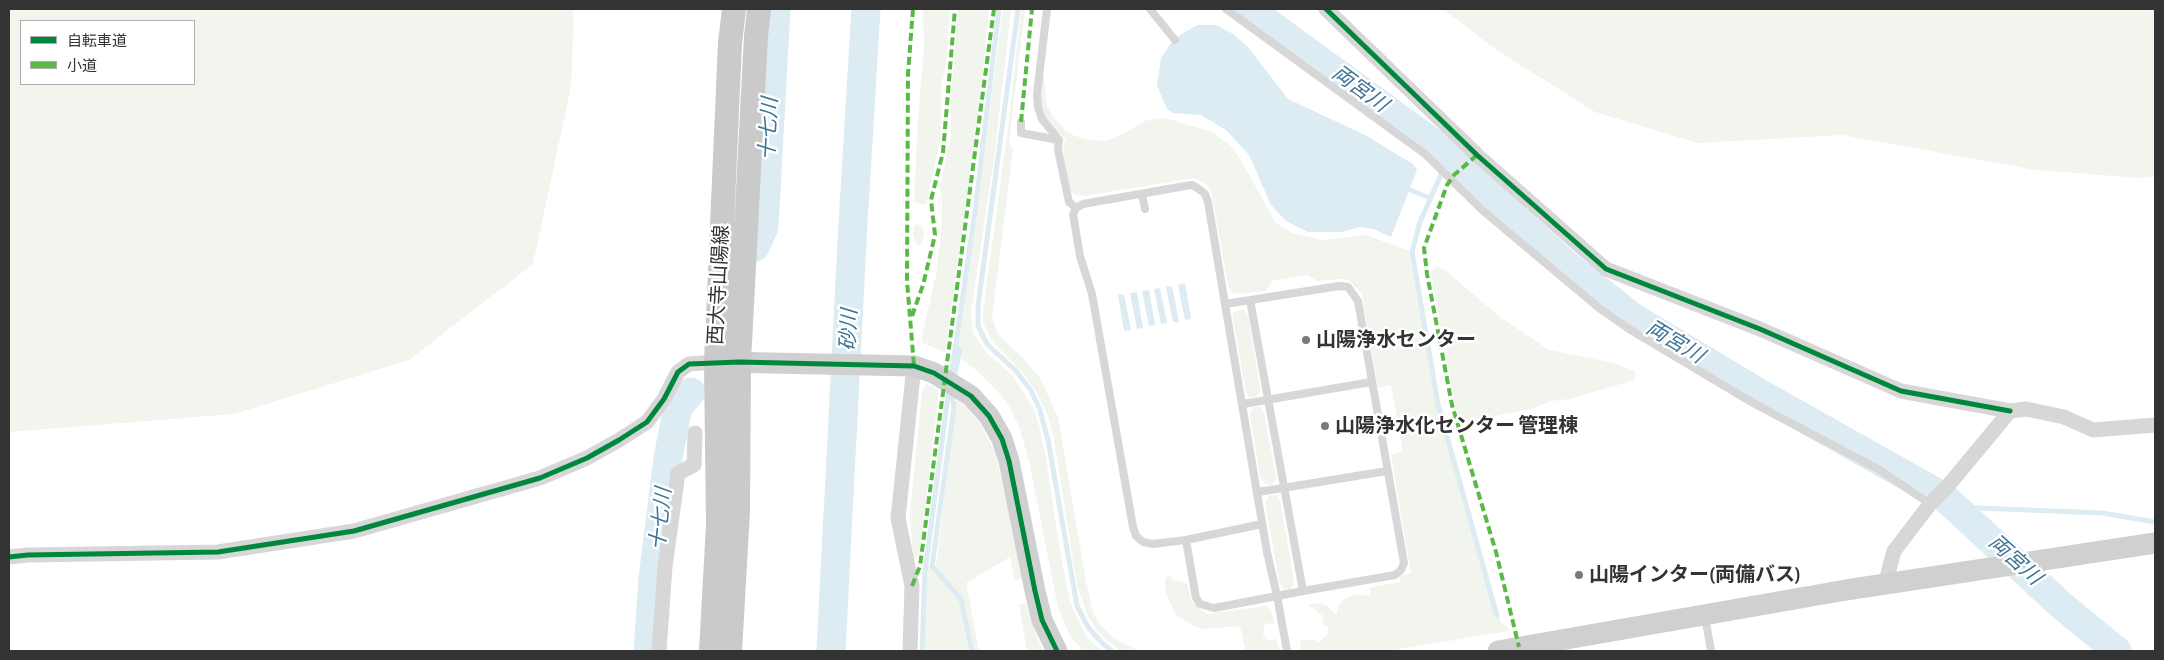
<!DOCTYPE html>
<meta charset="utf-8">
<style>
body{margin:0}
#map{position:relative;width:2164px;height:660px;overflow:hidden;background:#fff;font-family:"Alegreya Sans","Noto Sans JP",sans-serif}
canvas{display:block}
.frame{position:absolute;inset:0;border:10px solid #333;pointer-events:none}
.legend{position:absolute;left:20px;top:20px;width:175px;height:65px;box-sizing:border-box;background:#fff;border:1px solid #adadad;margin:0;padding:6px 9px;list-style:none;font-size:15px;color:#333}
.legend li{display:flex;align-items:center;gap:10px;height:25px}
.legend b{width:25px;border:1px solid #adadad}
</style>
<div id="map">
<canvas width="2164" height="660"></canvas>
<div class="frame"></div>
<ul class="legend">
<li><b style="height:6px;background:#00873e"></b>自転車道</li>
<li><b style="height:6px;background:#58b947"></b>小道</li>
</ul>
</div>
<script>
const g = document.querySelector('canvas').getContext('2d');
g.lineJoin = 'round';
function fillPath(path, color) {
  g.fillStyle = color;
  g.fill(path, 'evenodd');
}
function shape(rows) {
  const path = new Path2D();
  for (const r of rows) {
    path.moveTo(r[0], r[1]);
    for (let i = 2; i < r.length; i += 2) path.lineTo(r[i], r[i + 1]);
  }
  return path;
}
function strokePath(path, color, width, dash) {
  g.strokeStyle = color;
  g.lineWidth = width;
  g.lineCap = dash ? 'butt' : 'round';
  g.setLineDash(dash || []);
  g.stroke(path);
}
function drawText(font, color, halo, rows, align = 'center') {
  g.font = font + ' "Alegreya Sans","Noto Sans JP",sans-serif';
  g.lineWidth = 5;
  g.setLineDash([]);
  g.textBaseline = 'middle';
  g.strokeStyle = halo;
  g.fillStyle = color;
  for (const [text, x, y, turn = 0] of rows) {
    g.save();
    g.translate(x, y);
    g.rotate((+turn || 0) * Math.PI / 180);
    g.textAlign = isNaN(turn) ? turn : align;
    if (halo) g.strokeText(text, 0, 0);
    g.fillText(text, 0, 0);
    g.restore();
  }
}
const green = shape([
 [9,9,574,9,571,87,533,264,409,360,234,414,9,432],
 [21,21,194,21,194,84,21,84],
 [923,9,950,9,946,64,941,86,941,137,926,205,914,202,918,119,924,48],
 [958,9,989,9,979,113,945,352,924,344,921,340,936,275,941,234,942,204,940,187,951,136,951,102],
 [1003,9,1011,9,994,158,971,312,973,333,986,352,1013,376,1034,409,1040,429,1046,458,1059,545,1070,602,1087,638,1102,651,1083,651,1070,636,1058,608,1029,461,1019,426,1008,404,996,390,976,370,960,358,963,348,957,343,979,196],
 [1021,9,1025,9,1009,141,1013,149,992,317,997,333,1025,360,1040,378,1058,417,1086,581,1093,613,1102,627,1114,638,1139,651,1122,651,1118,649,1099,633,1088,617,1077,585,1054,440,1048,416,1035,390,1025,375,992,341,983,322,983,312,1009,120],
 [1443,9,2155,9,2155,176,2140,178,2036,170,1842,135,1698,143,1595,112,1495,49],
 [1044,77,1047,106,1053,117,1064,129,1075,136,1089,140,1107,141,1125,133,1144,121,1165,118,1212,132,1231,146,1244,166,1276,223,1292,233,1322,240,1366,235,1409,251,1437,405,1501,623,1507,627,1509,631,1387,651,1301,651,1300,641,1314,639,1319,643,1327,634,1329,628,1324,625,1322,615,1308,605,1318,603,1326,605,1336,615,1339,604,1346,598,1356,594,1368,596,1371,593,1369,588,1400,582,1400,575,1411,574,1391,455,1403,451,1391,385,1378,388,1362,295,1349,280,1340,279,1317,281,1308,275,1272,281,1266,291,1236,294,1232,292,1228,285,1211,190,1203,182,1194,178,1084,196,1076,195,1071,192,1067,181,1063,148,1066,140,1047,121,1041,103,1041,80],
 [918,224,924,230,924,236,919,246,916,244,913,234,914,226],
 [1436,266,1444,269,1500,317,1549,350,1613,363,1635,371,1635,380,1569,399,1551,401,1534,408,1464,423,1460,422,1454,401,1432,279,1432,272],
 [1243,309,1248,315,1260,388,1260,392,1256,397,1249,397,1246,393,1233,319,1233,313,1236,311],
 [926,383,939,390,920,553,915,560,913,558,910,513,922,393],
 [956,400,965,406,979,422,994,450,1007,499,1022,579,1015,580,1010,557,966,583,979,651,974,651,963,597,936,567],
 [1253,407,1260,407,1264,413,1276,476,1276,480,1272,485,1265,484,1260,476,1250,416],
 [1270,495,1278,496,1281,505,1294,581,1294,585,1290,590,1283,589,1279,581,1265,502],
 [928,566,931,566,961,601,971,651,923,651],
 [1170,575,1171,579,1187,583,1192,602,1206,614,1266,606,1272,612,1274,624,1268,623,1264,626,1263,635,1269,641,1276,639,1280,651,1246,651,1240,627,1237,626,1203,629,1193,626,1176,615,1166,594,1165,582,1167,576],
 [1026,603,1038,640,1044,651,1027,651,1019,604]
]);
const water = shape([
 [1198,25,1216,25,1233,34,1248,47,1288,99,1365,135,1413,164,1417,170,1391,237,1374,229,1359,227,1342,232,1308,232,1286,221,1271,205,1249,155,1226,130,1201,115,1173,113,1167,109,1157,85,1161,58,1171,43,1183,33],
 [1185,283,1191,319,1185,320,1178,285],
 [1172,286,1179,322,1173,322,1166,287],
 [1160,288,1167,323,1161,324,1154,289],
 [1149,290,1155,325,1149,326,1142,291],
 [1137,292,1143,328,1137,329,1130,293],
 [1124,294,1131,330,1124,331,1118,295]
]);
const stream = shape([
 [1018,9,978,306,978,326,987,344,1017,372,1030,389,1039,407,1048,440,1077,606,1088,627,1102,643,1112,651],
 [1449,157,1420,222,1412,252,1438,404,1497,616],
 [1410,190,1430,198],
 [951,378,975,211,999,9],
 [954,378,960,349,955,346],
 [951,391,954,407,932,566,961,599,972,651],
 [1955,507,2102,513,2155,522],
 [922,651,925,572,949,388]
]);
const river = shape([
 [1249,9,1433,143,1569,267,1634,318,1759,393,1944,497,2061,605,2117,651],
 [755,247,764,227,776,9],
 [648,651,653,578,668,458,678,407,691,392],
 [831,651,853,223,866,9]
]);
const lane = shape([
 [1047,9,1037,94,1038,107,1042,119,1059,140,1058,150,1069,202,1076,208],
 [1150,9,1175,40],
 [1226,9,1425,154,1482,210,1599,308,1629,329,1753,403,1880,470,1930,504],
 [1021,122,1021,133,1059,140],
 [1142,194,1145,209],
 [1250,300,1303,591],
 [1243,404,1371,382],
 [1258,492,1387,471],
 [1262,524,1186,540,1196,598,1200,604,1214,608,1277,596,1303,591,1395,575,1401,570,1404,563,1358,301,1348,287,1339,286,1225,304,1267,552,1277,596,1287,651],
 [1186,540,1153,544,1143,542,1136,536,1133,527,1092,294,1080,256,1073,214,1076,208,1083,204,1185,186,1192,185,1199,189,1205,194,1208,202,1225,304],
 [1705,616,1711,651]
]);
const street = shape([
 [1326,9,1477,155,1606,269,1760,329,1901,391,2010,411],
 [9,557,28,555,218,552,354,531,540,478,587,458,619,440,647,422,664,399,678,372,689,364,716,362],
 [1885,585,1894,551,1930,504,1947,487,2010,411,2026,409,2064,417,2093,430,2155,425],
 [659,651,665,567,678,473,694,465,695,433],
 [910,651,912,586,898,518,914,366]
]);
const secondary = shape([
 [723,362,914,366,934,373,971,396,989,416,1002,439,1009,461,1035,591,1042,620,1057,651],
 [1498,651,1846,590,2155,543]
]);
const primary = shape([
 [711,651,718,525,716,362,730,43,734,9],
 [730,651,738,511,739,362,756,36,759,9]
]);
const quiet = shape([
 [913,9,908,74,907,281,914,366],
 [1021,122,1032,9],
 [1477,155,1454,175,1447,185,1424,248,1427,274,1452,405,1496,552,1519,647],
 [912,316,923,285,935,235,931,200,943,152,955,9],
 [912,586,920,566,994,9]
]);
const cycleway = shape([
 [1326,9,1477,155,1606,269,1760,329,1901,391,2010,411],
 [9,557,28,555,218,552,354,531,540,478,587,458,619,440,647,422,664,399,678,372,689,364,739,362,914,366,934,373,971,396,989,416,1002,439,1009,461,1035,591,1042,620,1057,651]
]);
const markers = [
 [1306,340,5,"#7a7a7a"],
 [1325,426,5,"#7a7a7a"],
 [1579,575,5,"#7a7a7a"]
];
const streetNames = [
 ["西大寺山陽線",719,285,-87]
];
const poiNames = [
 ["山陽浄水センター",1316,340],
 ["山陽浄水化センター 管理棟",1335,426],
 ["山陽インター(両備バス)",1589,575]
];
const waterNames = [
 ["両宮川",1360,89,36],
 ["十七川",769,129,-87],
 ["砂川",849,330,-87],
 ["両宮川",1675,342,31],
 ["十七川",661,519,-84],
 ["両宮川",2015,560,42]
];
fillPath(green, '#f1f5ed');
fillPath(water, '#ddebf3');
strokePath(stream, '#ddebf3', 5);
strokePath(river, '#ddebf3', 29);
strokePath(lane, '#d7d7d7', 8);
strokePath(street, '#d7d7d7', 15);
strokePath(secondary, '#d0d0d0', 21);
strokePath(primary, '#cacaca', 24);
strokePath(quiet, '#58b947', 4, [8, 4]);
strokePath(cycleway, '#00873e', 5);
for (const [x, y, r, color] of markers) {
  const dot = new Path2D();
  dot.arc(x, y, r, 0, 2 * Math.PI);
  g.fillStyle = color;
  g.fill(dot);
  strokePath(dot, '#fff', 2);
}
drawText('20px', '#333', '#fff', streetNames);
drawText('bold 20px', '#333', '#fff', poiNames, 'left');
drawText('italic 21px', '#3f7597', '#fff', waterNames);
</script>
